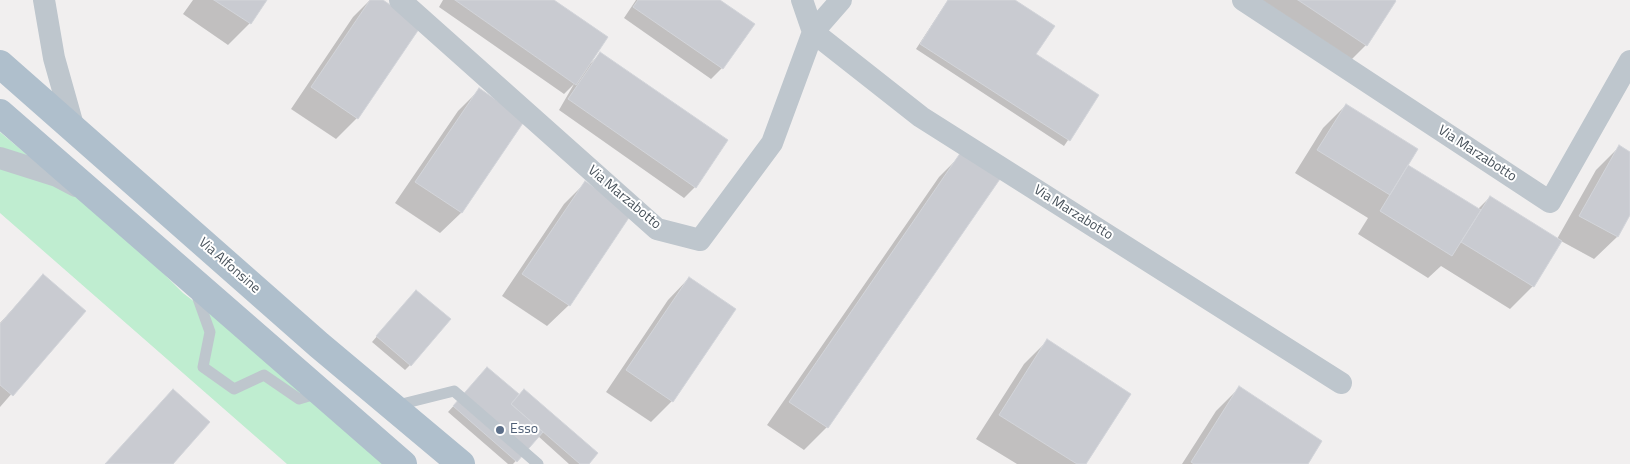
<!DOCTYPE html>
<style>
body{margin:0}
canvas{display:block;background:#f1efef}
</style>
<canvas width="1630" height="464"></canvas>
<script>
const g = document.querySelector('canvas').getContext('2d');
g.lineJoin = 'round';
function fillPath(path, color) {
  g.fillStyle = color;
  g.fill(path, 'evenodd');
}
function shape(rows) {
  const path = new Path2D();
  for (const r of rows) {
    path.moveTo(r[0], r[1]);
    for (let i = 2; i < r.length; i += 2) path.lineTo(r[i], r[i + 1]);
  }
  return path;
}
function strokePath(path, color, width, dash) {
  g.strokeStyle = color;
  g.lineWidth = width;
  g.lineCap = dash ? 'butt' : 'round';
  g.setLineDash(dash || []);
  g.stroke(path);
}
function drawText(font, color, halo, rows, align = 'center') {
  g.font = font + ' "Titillium Web",sans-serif';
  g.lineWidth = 4;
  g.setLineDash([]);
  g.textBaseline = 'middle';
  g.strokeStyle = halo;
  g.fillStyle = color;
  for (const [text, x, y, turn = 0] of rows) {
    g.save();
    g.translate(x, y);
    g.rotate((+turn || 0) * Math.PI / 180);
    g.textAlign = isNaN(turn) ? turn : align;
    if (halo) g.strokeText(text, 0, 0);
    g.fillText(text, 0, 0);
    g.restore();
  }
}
const green = shape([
 [0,132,141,251,183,293,283,370,385,464,287,464,0,213]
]);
const shadow = shape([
 [193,0,266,0,250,23,228,45,183,14],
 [370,0,381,0,357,118,336,139,291,109,353,17],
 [443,0,552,0,591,63,600,54,726,141,695,187,684,198,559,110,574,84,564,94,439,7],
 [636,0,718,0,753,25,722,68,711,79,624,18],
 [948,0,1013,0,1035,55,1098,96,1064,146,916,49],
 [1244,0,1393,0,1366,45,1345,66],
 [479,90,462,212,440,233,395,203,458,111],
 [1346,105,1407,165,1478,209,1490,197,1557,239,1596,170,1619,147,1630,153,1630,213,1617,237,1594,259,1561,241,1533,286,1510,309,1441,266,1428,278,1358,234,1368,218,1295,173,1323,128],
 [962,154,827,427,804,450,767,425,939,177],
 [585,183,631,214,569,305,547,326,502,296,564,204],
 [43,276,84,311,0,407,0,323],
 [689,278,672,401,651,422,606,392,668,300],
 [411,297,410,365,405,370,372,342],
 [1047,341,1085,464,1017,464,976,439,1024,364],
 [487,369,519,396,587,464,569,464,538,436,513,464,508,464,448,412],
 [1239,388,1306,464,1182,464,1216,411]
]);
const building = shape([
 [214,0,267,0,251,24,214,0],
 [370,0,383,0,421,26,358,119,311,87,370,0],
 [455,0,554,0,608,37,576,85,455,0],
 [638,0,720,0,755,24,723,69,633,7,638,0],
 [948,0,1015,0,1055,26,1036,54,1099,95,1070,141,920,44,948,0],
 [1298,0,1395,0,1396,1,1367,46,1298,0],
 [600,52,728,140,696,188,568,99,600,52],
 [479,88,525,120,462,213,415,182,479,88],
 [1346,104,1418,149,1390,195,1317,150,1346,104],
 [1619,145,1630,152,1630,215,1618,237,1579,216,1619,145],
 [961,152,1000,179,828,428,789,402,961,152],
 [1408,165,1481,210,1452,256,1380,211,1408,165],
 [585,181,632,213,570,306,522,274,585,181],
 [1490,196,1562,241,1534,287,1461,242,1490,196],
 [43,274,86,311,13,396,0,385,0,324,43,274],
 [689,277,736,309,673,402,626,370,689,277],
 [416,290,451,319,411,366,376,336,416,290],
 [1047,339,1131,394,1086,464,1077,464,999,415,1047,339],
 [487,367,519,394,511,404,543,432,517,462,453,406,487,367],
 [1239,386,1322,441,1308,464,1194,464,1191,462,1239,386],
 [173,389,210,422,173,464,105,464,173,389],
 [524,389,598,453,589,464,580,464,511,404,524,389]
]);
const service = shape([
 [196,293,210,332,203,367,234,389,264,375,299,399,319,393],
 [394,406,454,391,538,464]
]);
const minor = shape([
 [44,0,54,58,74,129],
 [400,0,657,229,700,240,772,143,813,32,841,0],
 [802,0,813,32,921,117,1341,383],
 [1243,0,1550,202,1630,61],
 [0,158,57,176,76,186]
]);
const primary = shape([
 [0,64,319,345,461,464],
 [0,113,403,464]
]);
const markers = [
 [500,430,5,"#5c6f8a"]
];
const streetNames = [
 ["Via Marzabotto",1477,154,33],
 ["Via Marzabotto",624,198,40],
 ["Via Marzabotto",1073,213,32],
 ["Via Alfonsine",229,266,41]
];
const serviceNames = [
 ["Esso",510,430]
];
fillPath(green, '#bfedd0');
fillPath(shadow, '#0003');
fillPath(building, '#c9cbd1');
strokePath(building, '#d3d5da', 1);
strokePath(service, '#bec6cd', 11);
strokePath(minor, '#bec6cd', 22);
strokePath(primary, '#afbfcc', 28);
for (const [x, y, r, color] of markers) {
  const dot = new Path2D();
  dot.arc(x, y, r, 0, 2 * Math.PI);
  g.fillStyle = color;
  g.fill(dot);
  strokePath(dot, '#fff', 2);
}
drawText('14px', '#48525b', '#fff', streetNames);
drawText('14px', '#4e5e75', '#fff', serviceNames, 'left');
</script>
